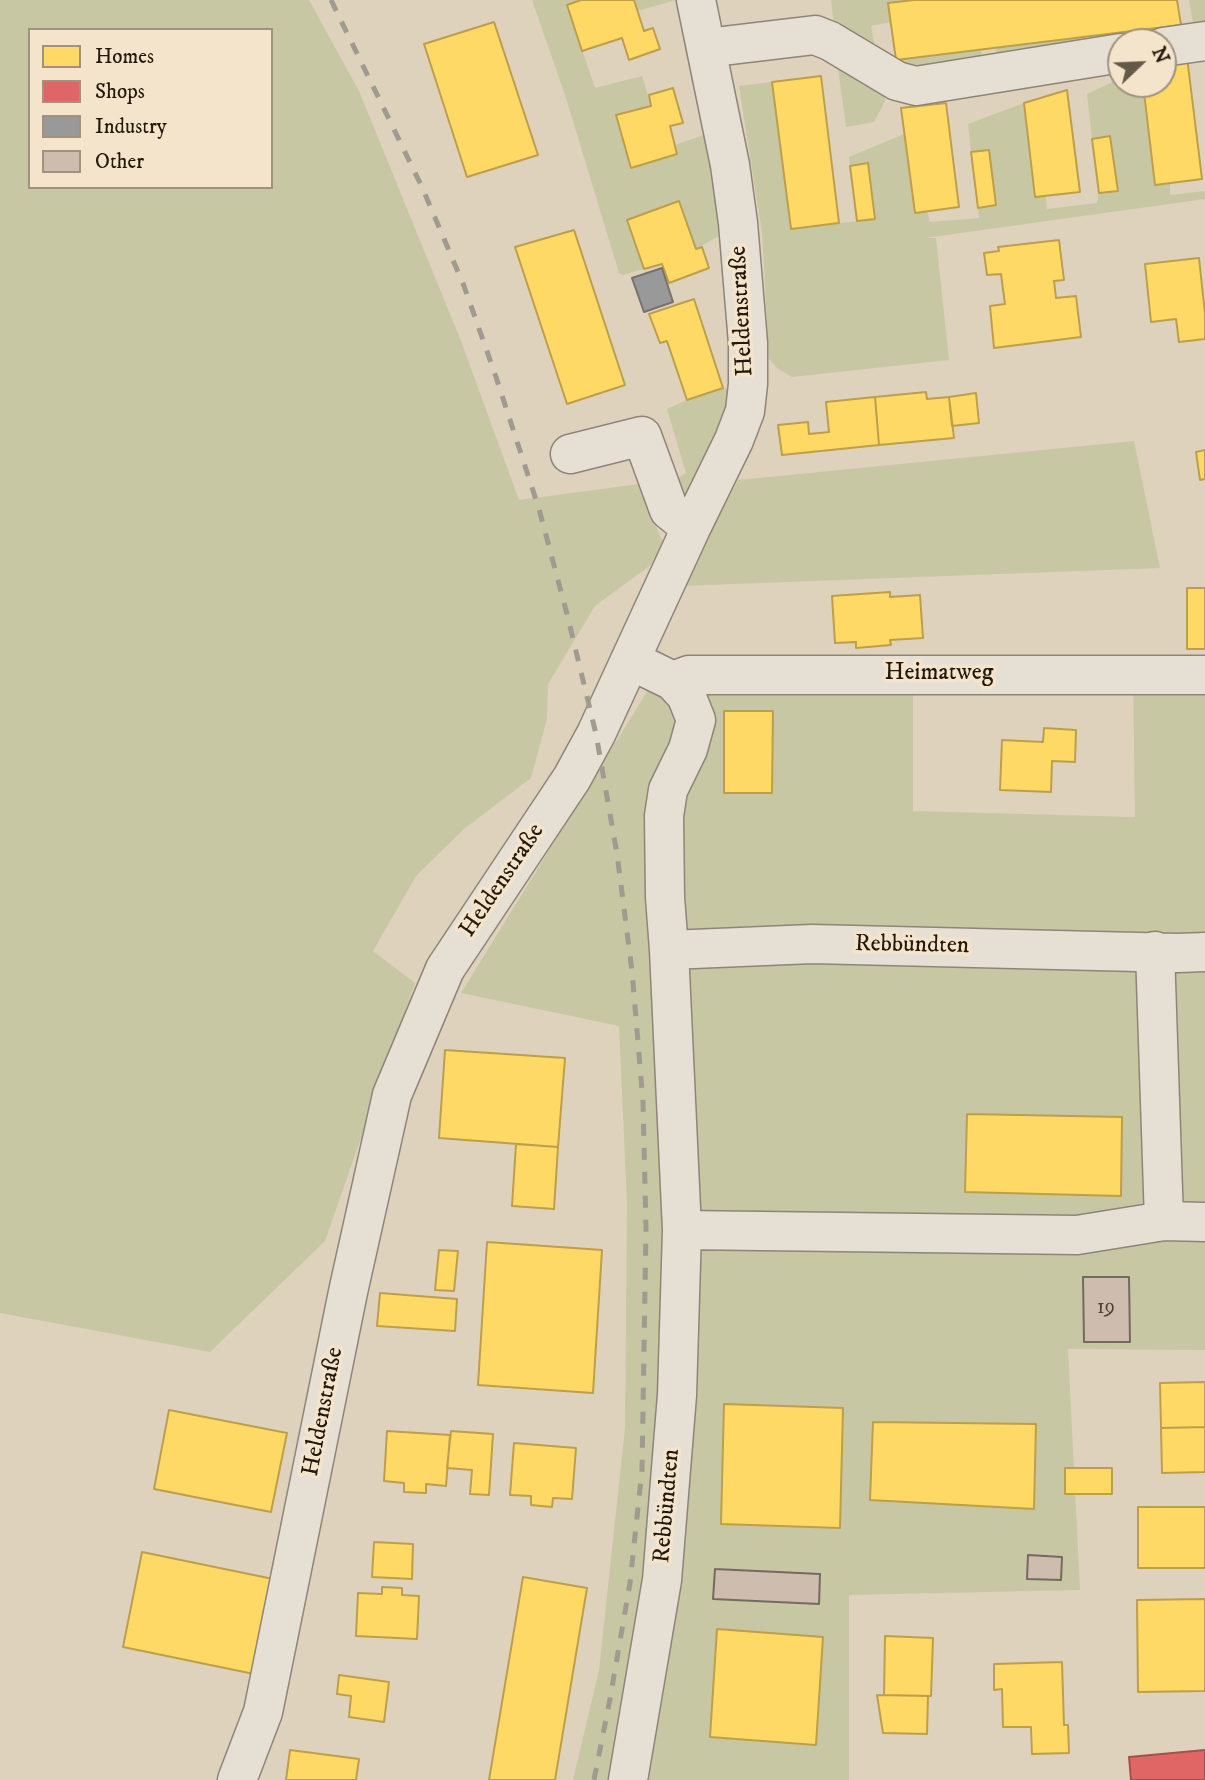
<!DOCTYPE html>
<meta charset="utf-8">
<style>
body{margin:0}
#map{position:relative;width:1205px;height:1780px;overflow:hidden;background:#dfd2bd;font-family:"IM FELL DW Pica",serif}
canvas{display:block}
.legend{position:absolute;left:28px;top:28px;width:245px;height:161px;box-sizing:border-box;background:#f3e4cb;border:2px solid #a0927e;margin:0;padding:9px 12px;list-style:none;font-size:21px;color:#23180b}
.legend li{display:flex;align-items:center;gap:14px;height:35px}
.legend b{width:35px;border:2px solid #a0927e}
.north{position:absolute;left:1107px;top:28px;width:70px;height:70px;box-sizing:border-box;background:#f3e4cb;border:2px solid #a0927e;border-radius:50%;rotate:67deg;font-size:19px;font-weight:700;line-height:28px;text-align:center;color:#23180b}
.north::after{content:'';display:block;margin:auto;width:24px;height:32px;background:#655949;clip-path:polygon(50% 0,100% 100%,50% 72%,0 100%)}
</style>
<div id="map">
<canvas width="1205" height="1780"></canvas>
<ul class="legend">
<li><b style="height:19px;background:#ffd966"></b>Homes</li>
<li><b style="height:19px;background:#e06666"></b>Shops</li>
<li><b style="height:19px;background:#999"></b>Industry</li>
<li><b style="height:19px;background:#cebcae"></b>Other</li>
</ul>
<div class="north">N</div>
</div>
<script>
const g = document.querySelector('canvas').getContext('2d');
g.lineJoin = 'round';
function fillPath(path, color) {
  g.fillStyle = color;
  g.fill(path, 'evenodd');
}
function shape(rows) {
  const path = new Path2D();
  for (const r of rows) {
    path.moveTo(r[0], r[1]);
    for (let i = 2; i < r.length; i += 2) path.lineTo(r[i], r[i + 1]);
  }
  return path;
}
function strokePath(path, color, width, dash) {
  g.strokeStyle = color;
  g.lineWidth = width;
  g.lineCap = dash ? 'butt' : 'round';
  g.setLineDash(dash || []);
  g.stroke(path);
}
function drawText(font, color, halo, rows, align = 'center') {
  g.font = font + ' "IM FELL DW Pica",serif';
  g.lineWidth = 7;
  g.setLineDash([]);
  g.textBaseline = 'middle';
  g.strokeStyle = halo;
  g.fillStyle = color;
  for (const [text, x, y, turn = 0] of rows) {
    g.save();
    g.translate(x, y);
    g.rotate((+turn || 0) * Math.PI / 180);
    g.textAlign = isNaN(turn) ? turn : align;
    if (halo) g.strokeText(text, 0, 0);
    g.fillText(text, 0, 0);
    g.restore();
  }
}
const green = shape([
 [0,0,309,0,359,91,461,341,519,500,639,484,667,553,595,606,548,684,547,719,531,778,464,829,416,876,373,951,415,983,325,1241,210,1352,0,1313],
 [30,30,271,30,271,187,30,187],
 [532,0,581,0,567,5,595,88,642,76,651,106,617,116,631,168,677,155,675,145,709,133,726,232,696,249,679,202,628,220,644,269,623,275,619,273,566,98],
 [634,0,676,0,637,11],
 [831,0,914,0,891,22,871,26,877,59,835,35],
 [1189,0,1205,0,1205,32,1195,35],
 [1181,25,1181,38,1121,42,1098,46,1097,35],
 [1080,37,1081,49,997,59,996,47],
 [981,49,982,60,897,72,896,60],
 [836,54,884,84,885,101,874,122,846,127],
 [1121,78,1121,84,1143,84,1155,184,1170,183,1170,195,1205,191,1205,199,925,238,936,238,949,360,792,377,778,369,769,359,762,233,739,86,772,82,791,229,875,219,868,164,850,166,849,157,904,134,915,213,927,211,930,222,979,218,978,208,996,205,989,150,971,152,968,124,1024,103,1035,197,1046,196,1047,209,1097,203,1099,193,1118,190,1110,136,1092,139,1087,94],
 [723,388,735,390,691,494,684,495,677,491,672,482,686,473,667,409,687,400],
 [1134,441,1160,568,681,586,738,480],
 [913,674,913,811,1135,817,1133,675,1205,675,1205,1350,1068,1349,1080,1590,849,1595,849,1780,573,1780,599,1670,625,1428,627,1204,619,1026,461,993,648,690]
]);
const homes = shape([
 [581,0,634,0,644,31,653,28,660,49,629,60,622,38,582,51,567,5,581,0],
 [914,0,1177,0,1181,25,896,60,888,3,914,0],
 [494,22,538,155,467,177,424,44,494,22],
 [1187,57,1202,179,1155,185,1143,84,1163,84,1163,64,1187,57],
 [821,76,839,223,791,229,772,82,821,76],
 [673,88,683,123,670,126,677,154,631,168,616,115,651,106,649,95,673,88],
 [1067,90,1080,192,1035,197,1024,103,1067,90],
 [946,103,959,207,915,213,901,108,946,103],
 [1110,136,1118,191,1099,193,1092,139,1110,136],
 [989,150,996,205,978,208,971,152,989,150],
 [868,163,875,219,857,221,850,166,868,163],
 [679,201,696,249,702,247,709,268,669,283,662,264,644,269,627,220,679,201],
 [574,230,625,385,567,404,515,247,574,230],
 [1059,240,1064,280,1054,281,1056,298,1076,296,1081,337,994,348,990,306,1005,304,1001,274,987,275,984,253,999,251,998,247,1059,240],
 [1199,258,1205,314,1205,339,1179,342,1176,319,1151,322,1145,264,1199,258],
 [694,299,723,388,687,400,667,341,660,343,649,314,694,299],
 [926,392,927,399,949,397,954,438,879,445,875,397,926,392],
 [976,393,979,423,952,426,949,397,976,393],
 [875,397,879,445,782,455,778,425,808,422,809,434,829,432,826,402,875,397],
 [1205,450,1205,479,1200,480,1196,452,1205,450],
 [1187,588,1205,588,1205,649,1187,649,1187,588],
 [890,592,890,597,920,595,923,638,890,640,891,645,856,648,856,642,835,643,832,596,890,592],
 [724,711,773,711,772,793,724,793,724,711],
 [1044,728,1076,730,1075,762,1052,761,1051,792,1000,790,1002,740,1043,742,1044,728],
 [445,1050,565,1058,558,1147,439,1138,445,1050],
 [967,1114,1122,1117,1121,1196,965,1192,967,1114],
 [516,1144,558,1147,554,1209,512,1206,516,1144],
 [487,1242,602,1250,593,1393,478,1385,487,1242],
 [439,1250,458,1251,454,1291,435,1290,439,1250],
 [380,1293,457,1299,455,1331,377,1326,380,1293],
 [1205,1382,1205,1427,1161,1428,1160,1383,1205,1382],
 [724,1404,843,1408,840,1528,721,1524,724,1404],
 [169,1410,287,1433,271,1512,154,1489,169,1410],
 [873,1422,1036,1424,1034,1509,870,1500,873,1422],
 [1205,1427,1205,1472,1162,1473,1161,1428,1205,1427],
 [387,1431,450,1435,446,1486,426,1484,426,1493,404,1492,404,1483,384,1481,387,1431],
 [451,1431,493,1434,489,1495,470,1494,472,1470,447,1468,451,1431],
 [514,1443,576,1448,572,1499,553,1498,552,1507,531,1505,531,1496,510,1495,514,1443],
 [1065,1468,1112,1468,1112,1494,1065,1494,1065,1468],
 [1138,1507,1205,1507,1205,1568,1138,1568,1138,1507],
 [374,1542,413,1544,412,1579,372,1577,374,1542],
 [142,1552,273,1579,254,1674,123,1647,142,1552],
 [523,1577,587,1588,555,1780,489,1780,523,1577],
 [382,1587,402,1588,402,1595,419,1596,417,1639,356,1636,358,1593,382,1594,382,1587],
 [1205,1599,1205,1691,1138,1692,1137,1600,1205,1599],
 [717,1629,823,1637,816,1745,710,1737,717,1629],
 [885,1636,933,1638,931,1696,884,1695,885,1636],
 [1062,1662,1064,1725,1068,1725,1069,1753,1032,1754,1031,1727,1003,1727,1002,1689,994,1690,994,1664,1062,1662],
 [339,1675,389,1682,384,1722,349,1717,351,1696,337,1694,339,1675],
 [877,1695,928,1696,927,1734,883,1733,877,1695],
 [290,1750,359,1759,356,1780,286,1780,290,1750]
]);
const shops = shape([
 [1205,1750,1205,1780,1131,1780,1129,1757,1205,1750]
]);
const industry = shape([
 [662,268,673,302,644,312,632,278,662,268]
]);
const building = shape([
 [1083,1277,1129,1277,1130,1342,1084,1342,1083,1277],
 [1028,1555,1062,1557,1061,1580,1027,1579,1028,1555],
 [715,1569,820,1574,819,1604,713,1599,715,1569]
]);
const minor = shape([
 [1163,47,1205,41],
 [706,48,815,35,830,41,897,81,916,86,1121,53],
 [570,454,642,436,669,510,691,528],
 [673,681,689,675,1205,675],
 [669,950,812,944,1178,953,1205,952],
 [1155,951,1164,1221],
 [682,1230,1077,1235,1164,1221,1205,1222],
 [237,1780,263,1712,348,1292,392,1095,445,969,572,778,596,734,691,528,734,440,745,411,748,384,748,343,738,223,730,165,696,0],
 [628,1780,662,1580,677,1395,682,1230,669,950,665,897,664,816,668,790,688,749,696,720,686,695,673,681,630,660]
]);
const rail = shape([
 [331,0,422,187,464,286,496,377,539,509,567,614,596,734,617,854,632,971,643,1102,646,1229,642,1470,630,1583,610,1699,594,1780]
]);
const numberNames = [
 ["19",1106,1309]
];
const streetNames = [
 ["Heldenstraße",743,311,-93],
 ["Heimatweg",939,674],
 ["Heldenstraße",503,881,-56],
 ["Rebbündten",912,946,1],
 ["Heldenstraße",324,1412,-79],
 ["Rebbündten",668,1506,-85]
];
fillPath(green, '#c7c7a4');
fillPath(homes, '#ffd966');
strokePath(homes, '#bd9f4b', 2);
fillPath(shops, '#e06666');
strokePath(shops, '#a74f4b', 2);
fillPath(industry, '#999');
strokePath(industry, '#76726e', 2);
fillPath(building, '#cebcae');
strokePath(building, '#736b60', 2);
strokePath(minor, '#8e8578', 41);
strokePath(minor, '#e5dfd4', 38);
strokePath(rail, '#a09a91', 5, [12, 12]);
drawText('21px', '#4e4234', null, numberNames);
drawText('24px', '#23180b', '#f3e4cb', streetNames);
</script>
